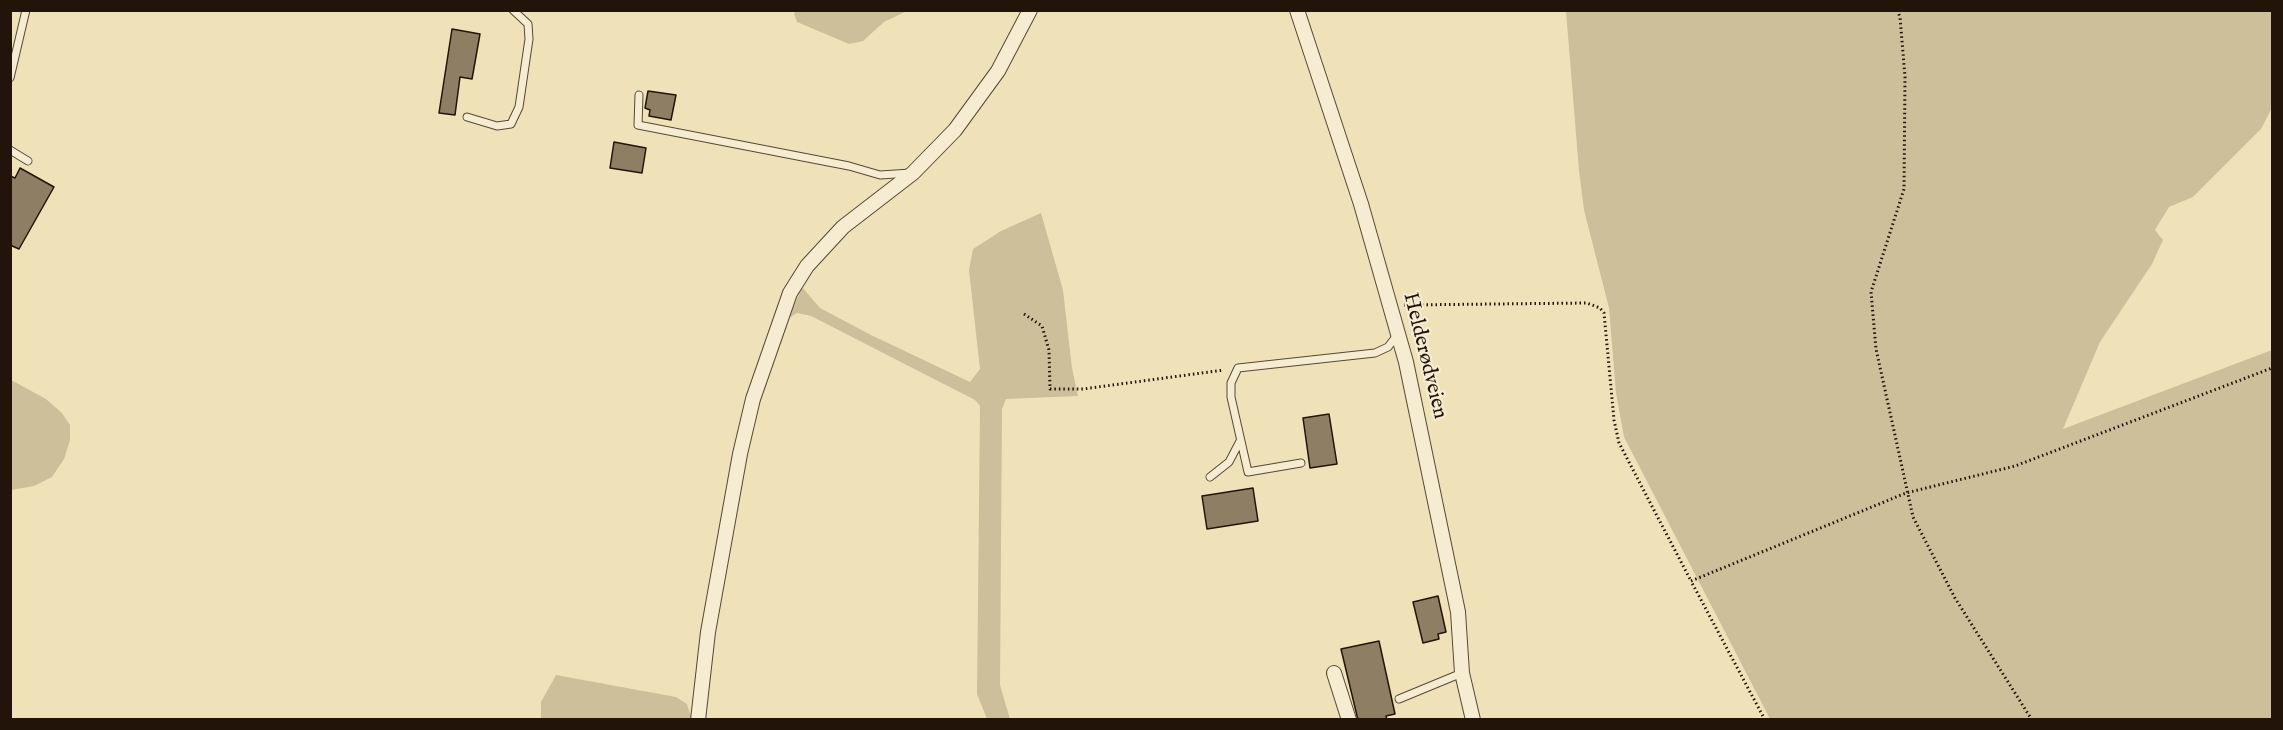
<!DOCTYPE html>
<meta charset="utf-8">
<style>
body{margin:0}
#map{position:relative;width:2283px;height:730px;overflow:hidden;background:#f0e2b8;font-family:"IM FELL English",serif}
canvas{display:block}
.frame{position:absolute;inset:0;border:12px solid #23140a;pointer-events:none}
</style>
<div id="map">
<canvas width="2283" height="730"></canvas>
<div class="frame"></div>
</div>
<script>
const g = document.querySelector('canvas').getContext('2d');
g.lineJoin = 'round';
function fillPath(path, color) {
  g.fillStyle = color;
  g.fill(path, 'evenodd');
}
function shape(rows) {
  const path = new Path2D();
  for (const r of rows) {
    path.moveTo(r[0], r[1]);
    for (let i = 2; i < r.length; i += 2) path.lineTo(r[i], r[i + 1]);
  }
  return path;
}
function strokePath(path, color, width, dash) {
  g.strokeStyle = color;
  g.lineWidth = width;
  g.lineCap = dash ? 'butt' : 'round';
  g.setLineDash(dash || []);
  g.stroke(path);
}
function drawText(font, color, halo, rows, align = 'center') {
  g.font = font + ' "IM FELL English",serif';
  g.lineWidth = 4.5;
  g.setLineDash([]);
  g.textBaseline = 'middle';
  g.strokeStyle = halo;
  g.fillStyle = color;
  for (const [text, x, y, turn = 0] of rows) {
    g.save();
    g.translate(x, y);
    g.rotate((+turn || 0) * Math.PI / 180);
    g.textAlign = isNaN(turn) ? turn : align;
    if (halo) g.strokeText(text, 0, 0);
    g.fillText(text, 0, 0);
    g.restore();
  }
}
const green = shape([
 [796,10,907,10,907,11,884,22,863,41,849,44,797,22,794,14],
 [1566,11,2272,11,2272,108,2261,129,2193,197,2169,207,2155,230,2163,240,2152,264,2100,342,2063,429,2272,350,2272,719,1770,719,1624,437,1616,393,1609,308,1584,210,1579,171],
 [1041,213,1063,290,1072,368,1078,396,1006,399,1002,409,1000,685,1010,719,987,719,977,694,980,406,975,400,811,316,797,313,789,318,802,287,820,308,871,335,970,382,980,369,969,270,973,249,1001,231],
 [11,380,46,399,62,413,70,425,70,440,64,459,52,477,34,486,11,490],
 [556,675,676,697,687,704,692,720,541,720,541,702]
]);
const building = shape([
 [452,29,480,34,472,79,460,77,455,115,439,113,452,29],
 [648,91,676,95,671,120,649,116,650,110,645,108,648,91],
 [614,142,646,148,642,173,610,168,614,142],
 [20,168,54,187,19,249,10,245,10,176,15,178,20,168],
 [1329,414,1337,464,1310,468,1303,418,1329,414],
 [1253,488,1258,521,1207,529,1202,496,1253,488],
 [1438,596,1446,632,1438,634,1439,639,1423,643,1413,602,1438,596],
 [1379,641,1395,714,1386,716,1387,720,1358,720,1341,649,1379,641]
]);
const path = shape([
 [1897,10,1900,17,1905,77,1904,189,1871,292,1876,349,1913,517,1955,598,2032,720],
 [1404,305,1587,303,1600,308,1604,313,1614,420,1619,443,1691,581],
 [1024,314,1042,326,1049,350,1050,389,1083,389,1224,370],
 [1765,720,1691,581,1906,493,2015,466,2272,368]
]);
const service = shape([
 [10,78,26,10],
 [639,95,638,125,849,166,880,175,911,173],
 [467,117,497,126,511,124,519,107,529,39,528,24,513,10],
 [10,150,28,161],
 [1301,463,1248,472,1231,397,1231,383,1238,368,1375,353,1388,347,1398,334],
 [1210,477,1229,462,1240,441],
 [1399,699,1462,673]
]);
const minor = shape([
 [1297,10,1361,204,1406,362,1458,612,1462,673,1473,720],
 [1334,673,1349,720],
 [698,720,708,632,740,454,753,399,790,293,807,266,843,227,913,173,955,130,998,71,1030,10]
]);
const streetNames = [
 ["Helderødveien",1424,356,76]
];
fillPath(green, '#cdbf9a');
fillPath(building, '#8e7f64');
strokePath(building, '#23140a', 1.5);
strokePath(service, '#564836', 9);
strokePath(minor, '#564836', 16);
strokePath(path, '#23140a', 3, [1.5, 3]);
strokePath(service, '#f5ecd1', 7);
strokePath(minor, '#f5ecd1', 14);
drawText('21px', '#23140a', '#f5ecd1', streetNames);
</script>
